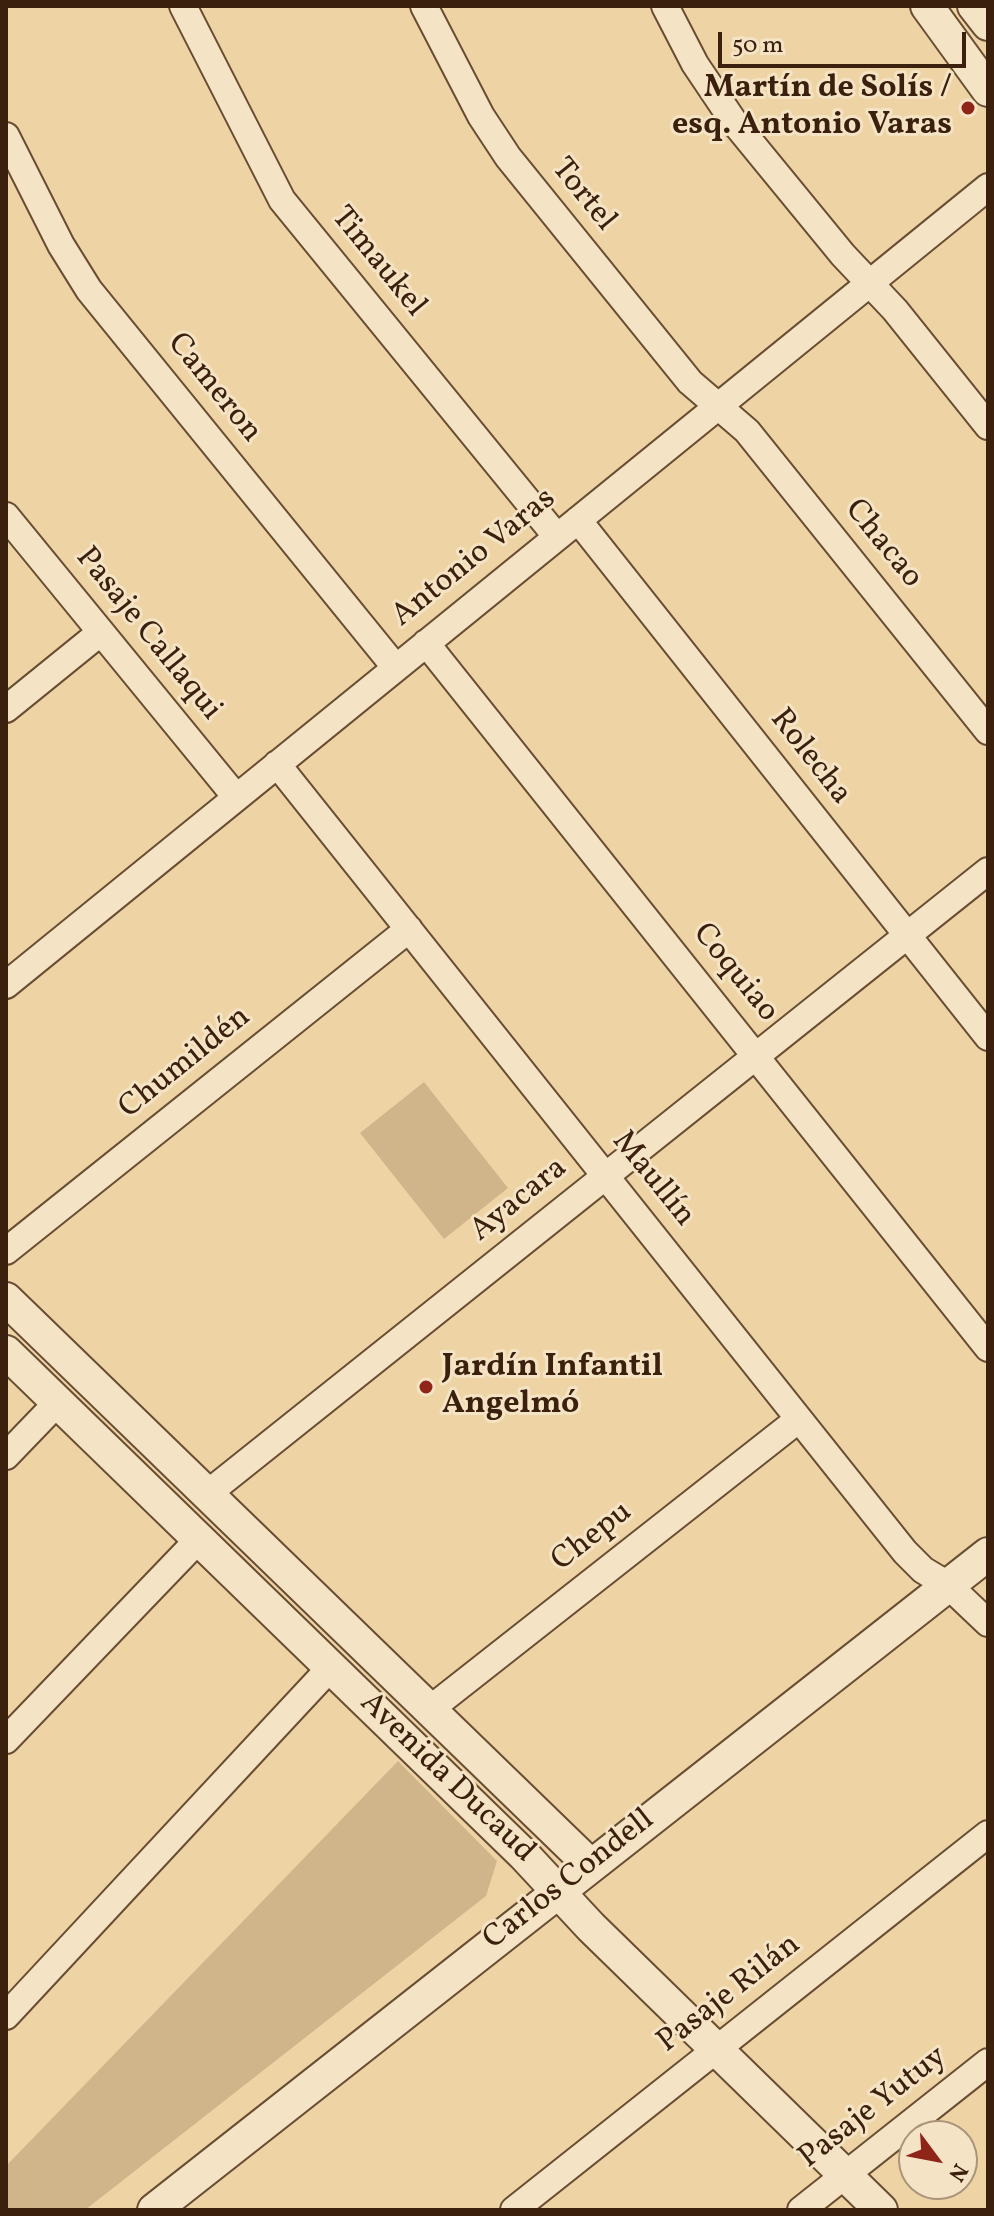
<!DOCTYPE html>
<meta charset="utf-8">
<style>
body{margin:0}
#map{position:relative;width:994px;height:2216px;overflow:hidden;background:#eed4a5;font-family:Vollkorn,serif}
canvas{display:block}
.frame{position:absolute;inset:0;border:8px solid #3b200d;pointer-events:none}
.north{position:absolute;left:898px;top:2120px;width:80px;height:80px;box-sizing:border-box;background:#f4e3c4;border:2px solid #aa957b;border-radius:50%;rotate:122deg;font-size:22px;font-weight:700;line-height:32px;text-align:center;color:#3b200d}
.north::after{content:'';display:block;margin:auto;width:28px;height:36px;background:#8f2418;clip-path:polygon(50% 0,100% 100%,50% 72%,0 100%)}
.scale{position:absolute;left:718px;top:32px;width:248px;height:36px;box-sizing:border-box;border:4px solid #3b200d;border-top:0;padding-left:10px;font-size:24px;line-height:28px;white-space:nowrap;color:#3b200d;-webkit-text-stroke:6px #f4e3c4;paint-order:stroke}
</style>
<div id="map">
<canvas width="994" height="2216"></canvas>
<div class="frame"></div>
<div class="north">N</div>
<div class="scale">50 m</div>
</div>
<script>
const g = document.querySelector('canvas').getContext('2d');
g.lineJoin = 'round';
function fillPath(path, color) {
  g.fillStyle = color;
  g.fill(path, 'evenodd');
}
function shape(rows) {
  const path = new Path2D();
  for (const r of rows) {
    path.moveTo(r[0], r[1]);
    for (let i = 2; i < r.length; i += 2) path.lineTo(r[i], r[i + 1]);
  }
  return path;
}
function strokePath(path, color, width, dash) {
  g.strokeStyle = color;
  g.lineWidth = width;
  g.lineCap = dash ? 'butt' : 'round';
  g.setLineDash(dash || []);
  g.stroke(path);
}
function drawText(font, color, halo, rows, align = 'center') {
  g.font = font + ' Vollkorn,serif';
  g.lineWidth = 6;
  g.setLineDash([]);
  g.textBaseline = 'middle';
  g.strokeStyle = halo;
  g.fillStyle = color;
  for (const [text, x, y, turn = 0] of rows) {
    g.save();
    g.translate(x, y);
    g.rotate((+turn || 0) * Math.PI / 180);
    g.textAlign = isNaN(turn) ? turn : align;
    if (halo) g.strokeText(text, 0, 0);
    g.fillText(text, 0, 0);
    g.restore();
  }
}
const green = shape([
 [424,1082,508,1188,444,1239,360,1133],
 [398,1761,497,1861,486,1896,85,2210,6,2210,6,2166]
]);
const minor = shape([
 [183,6,282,200,557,537],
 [424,6,481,116,508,157,690,382,747,431,988,731],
 [665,6,695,64,734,122,843,255,895,310,988,426],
 [6,136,61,245,89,290,396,668],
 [6,516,236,797],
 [578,520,988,1037],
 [426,643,988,1348],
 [6,709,101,632],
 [277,764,905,1552,923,1570,948,1585,988,1623],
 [6,985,988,187],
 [6,1251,409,929],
 [6,1456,58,1402],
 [207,1494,988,871],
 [429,1710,799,1419],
 [6,1740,199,1539],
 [6,2016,331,1667],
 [514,2210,988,1834],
 [801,2210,988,2062]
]);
const tertiary = shape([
 [927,6,988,90],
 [974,6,988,24],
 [6,1299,589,1864],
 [6,1352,524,1855,591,1927,881,2210],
 [154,2210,988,1554]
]);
const markers = [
 [968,108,8,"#8f2418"],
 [426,1387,8,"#8f2418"]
];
const poiNames = [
 ["Martín de Solís /",952,90],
 ["esq. Antonio Varas",952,127],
 ["Jardín Infantil",442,1369,"left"],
 ["Angelmó",442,1406,"left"]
];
const streetNames = [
 ["Tortel",582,196,51],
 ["Timaukel",377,263,51],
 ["Cameron",213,389,51],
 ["Chacao",882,545,51],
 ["Antonio Varas",475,559,-39],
 ["Pasaje Callaqui",147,635,51],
 ["Rolecha",809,758,52],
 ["Coquiao",734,974,51],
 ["Chumildén",186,1064,-39],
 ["Maullín",652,1180,51],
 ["Ayacara",520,1201,-39],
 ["Chepu",593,1538,-38],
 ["Avenida Ducaud",446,1779,44],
 ["Carlos Condell",570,1881,-38],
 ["Pasaje Rilán",730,1995,-38],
 ["Pasaje Yutuy",874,2109,-38]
];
fillPath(green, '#d0b58b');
strokePath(minor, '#684d33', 30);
strokePath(tertiary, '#684d33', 36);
strokePath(minor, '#f4e3c4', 26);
strokePath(tertiary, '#f4e3c4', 32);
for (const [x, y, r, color] of markers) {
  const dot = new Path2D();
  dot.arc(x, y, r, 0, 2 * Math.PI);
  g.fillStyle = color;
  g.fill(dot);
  strokePath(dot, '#f4e3c4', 3);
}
drawText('bold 32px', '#3b200d', '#f4e3c4', poiNames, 'right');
drawText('32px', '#3b200d', '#f4e3c4', streetNames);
</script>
